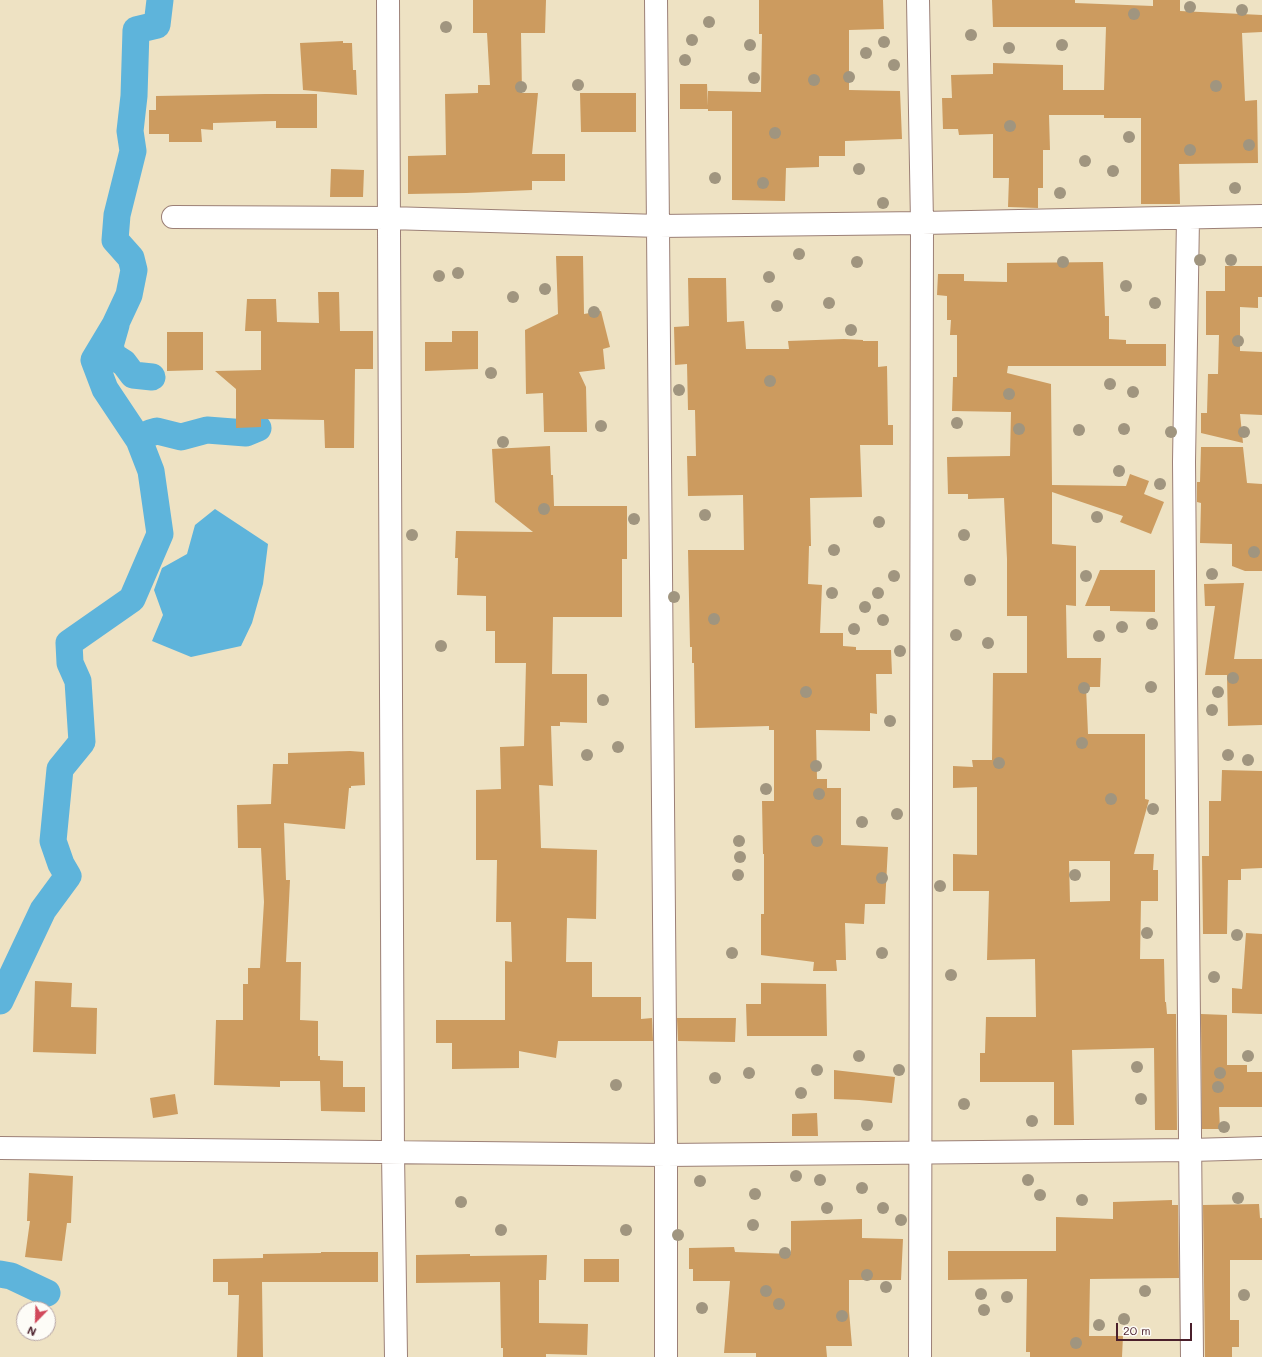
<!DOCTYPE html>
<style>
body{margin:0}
#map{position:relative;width:1262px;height:1357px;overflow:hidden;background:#eee2c3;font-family:Mali,sans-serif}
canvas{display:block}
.north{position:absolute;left:16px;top:1301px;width:40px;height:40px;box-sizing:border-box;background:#fdfcf7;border:1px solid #b5a4a5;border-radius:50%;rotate:203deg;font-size:11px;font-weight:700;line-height:16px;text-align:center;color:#4a1f2b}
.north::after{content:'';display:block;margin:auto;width:14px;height:18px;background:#d1495b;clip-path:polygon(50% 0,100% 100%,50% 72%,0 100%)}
.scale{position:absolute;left:1116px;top:1323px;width:76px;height:18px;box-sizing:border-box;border:2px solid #4a1f2b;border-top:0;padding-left:5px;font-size:12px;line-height:14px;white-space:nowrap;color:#4a1f2b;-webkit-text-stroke:3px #fdfcf7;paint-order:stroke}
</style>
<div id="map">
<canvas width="1262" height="1357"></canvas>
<div class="north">N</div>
<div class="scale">20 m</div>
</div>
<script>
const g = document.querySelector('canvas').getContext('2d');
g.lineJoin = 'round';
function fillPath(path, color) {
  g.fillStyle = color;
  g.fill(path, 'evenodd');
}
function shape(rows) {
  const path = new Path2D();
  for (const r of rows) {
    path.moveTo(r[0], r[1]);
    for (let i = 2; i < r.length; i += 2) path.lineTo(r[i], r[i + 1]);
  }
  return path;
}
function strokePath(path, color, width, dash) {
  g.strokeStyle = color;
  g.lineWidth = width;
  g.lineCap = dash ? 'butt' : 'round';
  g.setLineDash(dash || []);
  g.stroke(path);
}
const water = shape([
 [215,509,268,544,263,584,252,623,241,646,191,657,152,641,163,615,154,590,162,568,187,554,195,525]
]);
const canal = shape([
 [116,325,110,346,113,356,124,363,133,375,152,377],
 [139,440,150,433,157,431,181,437,207,430,246,433,258,428],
 [0,1001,43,910,68,876,61,864,53,841,60,769,82,742,78,681,70,663,69,643,132,599,160,534,151,471,139,440,105,389,94,360,115,325,129,295,134,270,131,258,115,240,117,215,133,151,130,131,134,96,136,30,157,25,160,0],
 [0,1274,11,1276,47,1293]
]);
const building = shape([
 [473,0,546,0,545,33,521,33,522,93,538,93,532,154,565,154,565,181,532,181,532,190,466,193,408,194,408,156,446,155,445,94,478,93,478,85,490,85,487,33,473,33],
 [759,0,883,0,884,29,849,30,849,90,900,91,902,139,845,141,845,156,819,156,819,167,786,168,785,201,732,200,732,111,708,111,708,109,680,109,680,84,707,84,708,106,708,91,761,92,762,34,759,34],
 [992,0,1075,0,1075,3,1153,6,1153,0,1180,0,1180,11,1262,15,1262,32,1242,33,1245,101,1257,100,1258,163,1179,164,1180,204,1141,204,1141,118,1104,118,1104,115,1049,115,1050,150,1043,150,1043,188,1038,188,1038,208,1008,207,1009,178,993,178,993,134,959,135,958,129,943,129,942,98,952,98,951,75,993,74,993,63,1063,65,1063,90,1104,90,1106,27,993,27],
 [343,41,343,43,352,43,353,70,356,70,357,95,303,90,300,43],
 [580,93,636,93,636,132,581,132],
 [265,94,317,94,317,128,276,128,276,121,213,123,213,130,201,129,202,142,169,142,169,134,149,134,149,110,156,110,156,96],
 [331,169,364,170,363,197,330,197],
 [556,256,583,256,584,314,601,311,610,347,603,349,605,369,579,372,586,387,587,432,544,432,543,393,526,394,525,330,558,314],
 [1103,262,1105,316,1109,316,1109,339,1126,340,1126,344,1166,344,1166,366,1008,366,1007,373,1051,384,1052,485,1126,486,1130,474,1149,481,1144,494,1164,502,1151,534,1120,522,1123,516,1052,492,1052,544,1076,546,1076,606,1066,605,1067,658,1101,658,1100,687,1086,687,1088,734,1145,734,1145,799,1149,800,1134,854,1154,854,1153,870,1158,870,1158,901,1141,901,1140,959,1164,959,1165,1002,1166,1002,1167,1014,1176,1014,1177,1130,1155,1130,1154,1048,1072,1050,1074,1125,1054,1125,1054,1082,980,1082,980,1053,985,1053,986,1017,1036,1017,1035,959,987,960,989,891,953,891,953,854,977,855,977,787,953,788,953,766,973,767,972,760,992,760,993,673,1027,673,1027,616,1007,616,1007,559,1004,498,968,499,968,494,948,494,947,457,1010,456,1011,412,952,411,953,377,957,377,957,335,950,335,951,320,947,320,947,296,937,295,938,274,964,274,964,281,1007,282,1007,263],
 [1069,861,1110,861,1110,901,1070,902],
 [1225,266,1262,266,1262,297,1258,297,1258,308,1240,307,1240,351,1262,352,1262,415,1240,414,1243,443,1201,433,1201,413,1207,413,1208,374,1218,374,1219,335,1206,335,1206,291,1225,291],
 [688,278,726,278,727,322,744,321,746,349,789,349,788,341,844,339,863,340,863,341,878,341,878,367,887,366,888,425,893,425,893,445,860,445,862,497,810,498,811,546,809,546,808,584,822,585,820,633,843,633,843,646,856,647,856,650,891,650,892,674,876,674,877,714,870,713,870,731,816,730,817,779,827,779,827,788,841,788,841,845,888,847,885,904,865,904,864,924,845,923,846,960,836,960,837,971,813,971,814,962,761,955,761,914,764,914,764,854,763,854,762,801,774,801,774,730,769,730,769,726,695,728,694,663,692,663,692,647,690,647,688,550,744,550,743,495,688,496,687,456,696,456,695,410,688,410,687,364,675,365,674,327,689,326],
 [318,292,339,292,340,331,373,331,373,369,355,369,354,448,325,448,324,420,261,419,261,427,236,428,236,389,215,371,261,370,261,331,245,331,247,299,276,299,277,322,319,323],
 [452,331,478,331,478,369,425,371,425,342,452,342],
 [167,332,203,332,203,370,167,371],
 [550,446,551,475,553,475,554,506,627,506,627,559,622,559,622,617,553,617,552,674,587,674,587,723,560,722,560,726,551,726,553,786,539,785,541,848,597,850,596,919,567,918,566,962,592,962,592,997,641,997,641,1019,652,1018,653,1041,558,1041,556,1058,519,1051,519,1068,452,1069,452,1043,436,1043,436,1020,505,1020,505,961,512,962,511,922,496,922,497,860,476,860,476,790,501,789,500,747,524,746,526,663,495,663,495,631,486,631,486,596,457,595,458,558,455,558,456,531,533,532,495,502,492,449],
 [1201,447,1243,447,1247,483,1262,484,1262,571,1245,571,1232,566,1232,544,1200,543,1201,503,1197,502,1197,482,1200,482],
 [1100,570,1155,570,1155,612,1110,611,1110,606,1085,606],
 [1244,583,1234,659,1262,659,1262,725,1228,726,1227,675,1205,675,1215,606,1205,606,1204,584],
 [350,751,364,752,365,785,351,786,351,788,349,788,345,829,284,823,286,880,290,880,286,962,301,962,300,1020,318,1021,318,1056,320,1056,320,1060,343,1061,343,1087,365,1087,365,1112,321,1111,320,1081,280,1081,280,1087,214,1085,216,1020,243,1020,243,984,248,984,248,968,260,968,264,902,261,848,238,848,237,805,271,804,273,764,288,764,288,753],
 [1222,770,1262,771,1262,868,1241,869,1241,880,1228,880,1227,934,1203,934,1202,856,1209,856,1209,801,1221,801],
 [1246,933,1262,934,1262,1014,1232,1013,1232,988,1242,989],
 [35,981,72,983,71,1007,97,1008,96,1054,33,1052],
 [761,983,826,984,827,1036,747,1036,746,1004,761,1004],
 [1201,1014,1227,1015,1227,1065,1247,1065,1247,1072,1262,1072,1262,1107,1219,1107,1220,1129,1202,1129],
 [677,1018,736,1018,735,1042,678,1041],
 [834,1070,895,1077,892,1103,859,1100,834,1099],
 [175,1094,178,1114,153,1118,150,1098],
 [817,1113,818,1136,792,1136,792,1114],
 [29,1173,73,1176,71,1223,67,1223,62,1261,25,1257,30,1221,27,1221],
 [1172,1200,1172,1205,1178,1205,1179,1278,1090,1279,1089,1336,1123,1336,1122,1357,1030,1357,1030,1352,1026,1352,1027,1279,948,1280,948,1251,1056,1251,1056,1217,1113,1219,1113,1202],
 [1259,1204,1260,1218,1262,1218,1262,1260,1230,1260,1230,1320,1239,1320,1239,1347,1232,1347,1232,1357,1205,1357,1203,1205],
 [862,1219,862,1238,903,1239,901,1280,849,1280,849,1311,852,1346,826,1346,827,1357,756,1357,756,1353,724,1353,730,1281,693,1281,693,1269,689,1269,689,1248,734,1247,735,1252,791,1254,791,1221],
 [321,1252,378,1252,378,1282,262,1282,263,1357,237,1357,239,1295,228,1295,228,1282,213,1282,213,1259,263,1258,263,1254,321,1253],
 [470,1254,470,1256,547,1255,546,1280,539,1280,539,1323,588,1324,587,1355,546,1354,546,1357,503,1357,503,1348,501,1348,500,1282,416,1283,416,1255],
 [584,1259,619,1259,619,1282,584,1282]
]);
const minor = shape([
 [388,0,393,1153,396,1357],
 [656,0,666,1145,666,1357],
 [918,0,922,223,920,1357],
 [173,217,389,218,659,226,922,223,1262,216],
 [1188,218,1184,462,1192,1357],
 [0,1148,666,1155,1191,1150,1262,1148]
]);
const trees = [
 [1190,7],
 [1242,10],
 [1134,14],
 [709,22],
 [446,27],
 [971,35],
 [692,40],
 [884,42],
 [750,45],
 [1062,45],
 [1009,48],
 [866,53],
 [685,60],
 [894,65],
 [849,77],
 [754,78],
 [814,80],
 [578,85],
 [1216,86],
 [521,87],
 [1010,126],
 [775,133],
 [1129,137],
 [1249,145],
 [1190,150],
 [1085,161],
 [859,169],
 [1113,171],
 [715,178],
 [763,183],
 [1235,188],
 [1060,193],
 [883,203],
 [799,254],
 [1200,260],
 [1231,260],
 [857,262],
 [1063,262],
 [458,273],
 [439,276],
 [769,277],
 [1126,286],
 [545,289],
 [513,297],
 [829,303],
 [1155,303],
 [777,306],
 [594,312],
 [851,330],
 [1238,341],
 [491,373],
 [770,381],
 [1110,384],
 [679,390],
 [1133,392],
 [1009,394],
 [957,423],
 [601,426],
 [1019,429],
 [1124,429],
 [1079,430],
 [1171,432],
 [1244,432],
 [503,442],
 [1119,471],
 [1160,484],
 [544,509],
 [705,515],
 [1097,517],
 [634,519],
 [879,522],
 [412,535],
 [964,535],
 [834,550],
 [1254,552],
 [1212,574],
 [894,576],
 [1086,576],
 [970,580],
 [832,593],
 [878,593],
 [674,597],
 [865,607],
 [714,619],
 [883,620],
 [1152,624],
 [1122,627],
 [854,629],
 [956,635],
 [1099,636],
 [988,643],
 [441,646],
 [900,651],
 [1233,678],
 [1151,687],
 [1084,688],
 [806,692],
 [1218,692],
 [603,700],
 [1212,710],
 [890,721],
 [1082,743],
 [618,747],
 [587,755],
 [1228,755],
 [1248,760],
 [999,763],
 [816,766],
 [766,789],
 [819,794],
 [1111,799],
 [1153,809],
 [897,814],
 [862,822],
 [739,841],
 [817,841],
 [740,857],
 [738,875],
 [1075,875],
 [882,878],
 [940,886],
 [1147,933],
 [1237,935],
 [732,953],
 [882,953],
 [951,975],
 [1214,977],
 [859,1056],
 [1248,1056],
 [1137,1067],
 [817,1070],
 [899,1070],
 [749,1073],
 [1220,1073],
 [715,1078],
 [616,1085],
 [1218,1087],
 [801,1093],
 [1141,1099],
 [964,1104],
 [1032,1121],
 [867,1125],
 [1224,1127],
 [796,1176],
 [820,1180],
 [1028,1180],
 [700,1181],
 [862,1188],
 [755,1194],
 [1040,1195],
 [1238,1198],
 [1082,1200],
 [461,1202],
 [827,1208],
 [883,1208],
 [901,1220],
 [753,1225],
 [501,1230],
 [626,1230],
 [678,1235],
 [785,1253],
 [867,1275],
 [886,1287],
 [766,1291],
 [1145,1291],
 [981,1294],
 [1244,1295],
 [1007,1297],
 [779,1304],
 [702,1308],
 [984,1310],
 [842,1316],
 [1124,1319],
 [1099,1325],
 [1076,1343]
];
fillPath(water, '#5eb4db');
strokePath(canal, '#5eb4db', 27);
fillPath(building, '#cc9b5f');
strokePath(minor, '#9c8077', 24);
strokePath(minor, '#fff', 22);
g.fillStyle = '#a0957f';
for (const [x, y] of trees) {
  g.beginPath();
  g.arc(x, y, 6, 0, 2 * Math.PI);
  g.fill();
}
</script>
